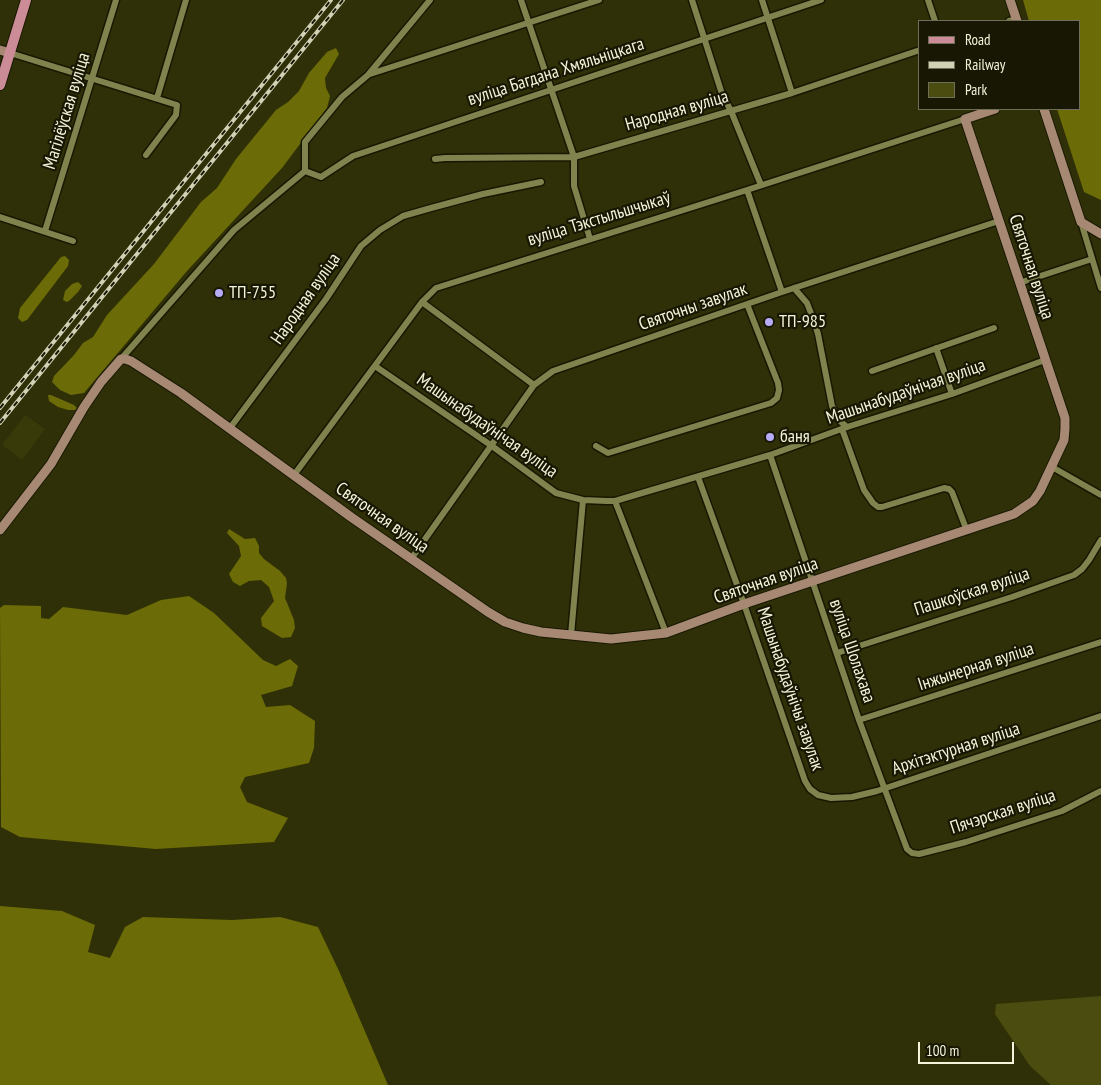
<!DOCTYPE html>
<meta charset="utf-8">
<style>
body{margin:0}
#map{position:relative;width:1101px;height:1085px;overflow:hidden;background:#303008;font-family:"PT Sans Narrow",sans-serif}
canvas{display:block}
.legend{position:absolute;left:918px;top:20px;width:162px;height:90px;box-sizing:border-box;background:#171703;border:1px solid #6f6f59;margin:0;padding:6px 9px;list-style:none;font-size:15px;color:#f3f4d9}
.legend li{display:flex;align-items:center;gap:10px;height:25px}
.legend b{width:25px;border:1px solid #6f6f59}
.scale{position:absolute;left:918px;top:1042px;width:96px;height:22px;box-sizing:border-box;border:2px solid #f3f4d9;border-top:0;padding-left:6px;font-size:15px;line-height:18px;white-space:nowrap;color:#f3f4d9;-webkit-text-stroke:4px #171703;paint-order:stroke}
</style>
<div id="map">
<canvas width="1101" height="1085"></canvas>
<ul class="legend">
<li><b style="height:6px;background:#cc8c97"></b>Road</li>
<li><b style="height:6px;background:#d1d2b5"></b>Railway</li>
<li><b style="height:14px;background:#4b4c0f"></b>Park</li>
</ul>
<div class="scale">100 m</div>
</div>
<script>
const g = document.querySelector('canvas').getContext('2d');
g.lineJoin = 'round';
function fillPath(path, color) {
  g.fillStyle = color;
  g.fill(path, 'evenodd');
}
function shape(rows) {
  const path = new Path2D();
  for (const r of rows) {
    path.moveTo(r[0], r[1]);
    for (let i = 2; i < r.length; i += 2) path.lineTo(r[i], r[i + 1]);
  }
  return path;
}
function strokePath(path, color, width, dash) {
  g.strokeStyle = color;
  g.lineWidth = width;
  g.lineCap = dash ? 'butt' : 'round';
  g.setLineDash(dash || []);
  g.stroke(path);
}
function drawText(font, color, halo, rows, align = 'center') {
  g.font = font + ' "PT Sans Narrow",sans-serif';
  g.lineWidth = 4.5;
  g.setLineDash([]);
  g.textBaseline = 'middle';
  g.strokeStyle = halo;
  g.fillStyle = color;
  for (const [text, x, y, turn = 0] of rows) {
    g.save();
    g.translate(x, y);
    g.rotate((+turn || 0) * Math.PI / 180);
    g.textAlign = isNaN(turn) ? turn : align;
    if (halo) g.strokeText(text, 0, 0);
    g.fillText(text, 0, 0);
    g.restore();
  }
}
const built = shape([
 [25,415,45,429,22,460,2,445]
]);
const green = shape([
 [1101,996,1101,1085,1051,1085,1030,1066,995,1014,996,1004]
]);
const forest = shape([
 [1023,0,1101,0,1101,200,1084,192,1057,109,1080,109,1080,21,1029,21],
 [336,48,339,54,325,78,326,88,330,96,327,108,282,168,187,271,84,393,71,395,60,390,52,382,54,376,74,355,83,343,93,337,107,315,154,264,201,202,217,188,236,159,276,110,288,102,299,91,309,73,327,52],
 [65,256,69,260,68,266,27,320,22,322,18,318,20,308,61,257],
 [78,282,82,286,78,292,70,300,67,302,63,300,65,291,72,284],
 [48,395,51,395,74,405,77,408,75,410,68,410,58,407,49,401],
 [229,529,245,539,255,538,259,546,259,553,264,559,280,571,286,578,287,583,285,598,294,620,295,628,291,637,282,638,262,626,261,618,274,601,269,587,261,580,249,581,240,586,233,582,229,574,241,556,239,546,227,533],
 [189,596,214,613,263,660,276,666,290,659,298,666,292,686,261,695,266,707,290,705,315,721,314,748,309,763,245,777,240,787,247,802,288,818,274,842,156,849,20,837,1,827,0,608,4,605,41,606,41,618,49,619,63,607,127,615,161,600],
 [0,906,62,911,95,925,88,952,110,958,125,927,143,917,232,920,280,917,318,927,339,971,388,1085,0,1085]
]);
const street = shape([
 [521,0,574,157,574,186,590,239],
 [692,0,722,94,731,111,761,185],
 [762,0,792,93],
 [928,0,935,21],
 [1009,21,1017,19],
 [10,53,177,105,176,115,146,155],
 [370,74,599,0],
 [157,98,186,0],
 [435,159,445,158,574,157,792,93,920,50],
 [305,171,321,177,353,156,821,0],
 [747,190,782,292],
 [0,217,73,241],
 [1081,222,1101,288],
 [45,231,116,0],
 [1019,283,1092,259],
 [794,288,807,303,814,321,818,334,832,406,840,421,847,427],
 [422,302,534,385],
 [936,348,952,394],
 [121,359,234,230,305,171,305,142,342,97,368,75,430,0],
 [375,366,492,446,556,493,583,500,607,501,615,501,770,455,847,427,952,394,1045,360],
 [872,371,994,328],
 [230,428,326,299,361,246,380,230,403,216,431,208,483,194,541,182],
 [842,429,864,490,873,503,878,507,882,507,944,488,949,489,952,492,967,531],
 [596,446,608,453,771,403,777,398,779,390,778,383,747,304],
 [770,455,859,720,907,849,912,853,919,854,966,842,1062,811,1101,791],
 [1052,467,1101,495],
 [294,475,422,302,436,288,747,190,965,119],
 [698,477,744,604,805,781,810,789,818,795,831,798,852,797,877,791,1101,716],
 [615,501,666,633],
 [411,559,534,385,553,371,782,292,999,221],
 [571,635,583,500],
 [837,653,1012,597,1074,575,1082,569,1089,560,1101,540],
 [859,720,1101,642]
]);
const secondary = shape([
 [1010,0,1017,21],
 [0,50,10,53],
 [1044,109,1081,222,1101,234],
 [0,530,51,464,84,407,101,382,121,359,125,359,131,361,181,393,351,517,488,612,505,622,523,628,541,632,611,639,666,633,744,604,1014,514,1033,501,1040,491,1064,440,1065,429,1065,418,965,119,995,109]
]);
const primary = shape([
 [0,85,26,0]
]);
const rail = shape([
 [0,408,331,0],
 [0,423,343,0]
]);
const markers = [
 [219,293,5,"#b6acf8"],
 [769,322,5,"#b6acf8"],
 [770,437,5,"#b6acf8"]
];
const streetNames = [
 ["вуліца Багдана Хмяльніцкага",556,72,-18],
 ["Магілёўская вуліца",67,111,-73],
 ["Народная вуліца",677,111,-16],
 ["вуліца Тэкстыльшчыкаў",599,219,-17],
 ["Святочная вуліца",1031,267,72],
 ["Народная вуліца",306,299,-55],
 ["Святочны завулак",693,307,-19],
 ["Машынабудаўнічая вуліца",906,392,-19],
 ["Машынабудаўнічая вуліца",487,426,35],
 ["Святочная вуліца",382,518,35],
 ["Святочная вуліца",766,581,-19],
 ["Пашкоўская вуліца",972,592,-18],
 ["вуліца Шолахава",852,651,71],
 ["Інжынерная вуліца",976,667,-18],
 ["Машынабудаўнічы завулак",790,689,71],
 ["Архітэктурная вуліца",956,749,-18],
 ["Пячэрская вуліца",1003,812,-18]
];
const poiNames = [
 ["ТП-755",229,293],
 ["ТП-985",779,322],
 ["баня",780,437]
];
fillPath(built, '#393a09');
fillPath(green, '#4b4c0f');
fillPath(forest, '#6b6b07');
strokePath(street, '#171800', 9);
strokePath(secondary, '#171800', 11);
strokePath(primary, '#171800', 12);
strokePath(street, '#81834f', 6);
strokePath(secondary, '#a68873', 9);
strokePath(primary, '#cc8c97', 10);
strokePath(rail, '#d1d2b5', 4);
strokePath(rail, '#171703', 2, [5.5]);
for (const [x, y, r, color] of markers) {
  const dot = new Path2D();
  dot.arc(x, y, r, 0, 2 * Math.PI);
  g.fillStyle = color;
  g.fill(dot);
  strokePath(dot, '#171703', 2);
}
drawText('18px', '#f3f4d9', '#171703', streetNames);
drawText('18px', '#f3f4d9', '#171703', poiNames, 'left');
</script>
